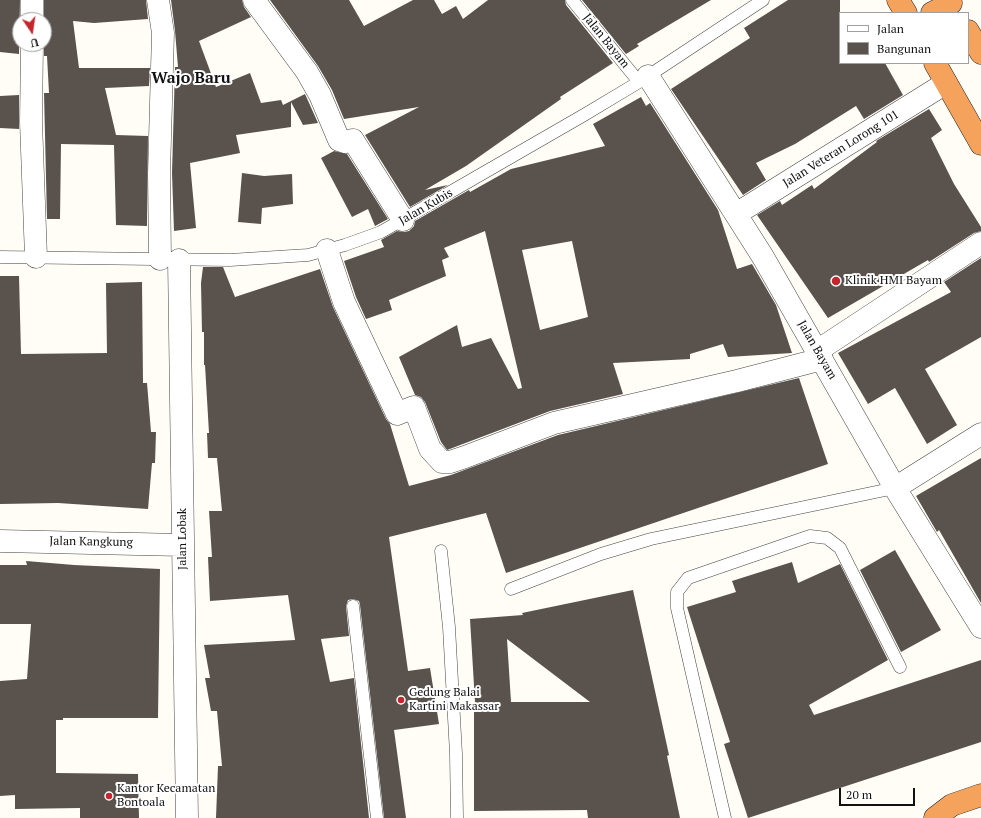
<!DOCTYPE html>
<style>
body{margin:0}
#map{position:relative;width:981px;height:818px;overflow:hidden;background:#fffdf5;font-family:"PT Serif",serif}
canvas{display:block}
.legend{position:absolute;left:839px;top:12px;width:130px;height:52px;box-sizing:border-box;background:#fff;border:1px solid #a0a0a0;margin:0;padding:5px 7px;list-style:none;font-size:12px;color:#111}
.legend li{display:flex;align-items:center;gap:8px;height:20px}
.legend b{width:20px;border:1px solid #a0a0a0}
.north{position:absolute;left:12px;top:12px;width:40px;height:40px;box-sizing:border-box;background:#fff;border:1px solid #a0a0a0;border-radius:50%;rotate:167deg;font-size:11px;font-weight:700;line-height:16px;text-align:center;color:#111}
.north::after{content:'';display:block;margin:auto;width:14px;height:18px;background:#c4262e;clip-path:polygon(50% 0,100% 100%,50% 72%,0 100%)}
.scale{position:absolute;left:839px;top:788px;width:76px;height:18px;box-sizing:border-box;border:2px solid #111;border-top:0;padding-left:5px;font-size:12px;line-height:14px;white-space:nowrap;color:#111;-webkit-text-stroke:3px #fff;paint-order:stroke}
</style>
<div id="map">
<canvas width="981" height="818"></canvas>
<ul class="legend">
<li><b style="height:5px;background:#fff"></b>Jalan</li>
<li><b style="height:11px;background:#5a524d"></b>Bangunan</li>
</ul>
<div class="north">U</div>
<div class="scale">20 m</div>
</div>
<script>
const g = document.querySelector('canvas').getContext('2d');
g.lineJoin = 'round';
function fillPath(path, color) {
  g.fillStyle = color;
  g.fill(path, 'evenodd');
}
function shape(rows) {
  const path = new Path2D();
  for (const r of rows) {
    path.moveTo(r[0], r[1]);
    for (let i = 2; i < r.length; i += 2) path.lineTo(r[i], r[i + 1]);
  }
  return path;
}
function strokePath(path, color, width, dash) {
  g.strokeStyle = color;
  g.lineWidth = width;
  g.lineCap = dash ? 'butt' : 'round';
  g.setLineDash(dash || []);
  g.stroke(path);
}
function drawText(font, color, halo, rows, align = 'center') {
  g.font = font + ' "PT Serif",serif';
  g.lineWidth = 4;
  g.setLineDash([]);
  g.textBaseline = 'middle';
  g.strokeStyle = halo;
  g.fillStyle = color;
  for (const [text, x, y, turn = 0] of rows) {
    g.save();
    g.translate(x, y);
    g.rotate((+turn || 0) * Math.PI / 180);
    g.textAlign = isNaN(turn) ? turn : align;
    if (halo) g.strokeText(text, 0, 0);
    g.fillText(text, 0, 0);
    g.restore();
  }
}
const building = shape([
 [0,0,20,0,19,54,0,52],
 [44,0,146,0,148,19,94,23,73,21,79,68,150,68,149,86,105,88,116,135,148,136,147,226,116,225,114,145,61,144,60,219,47,219,44,93,49,93,47,56,44,56],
 [171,0,242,0,244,7,251,17,199,41,216,87,250,73,261,103,281,100,283,105,305,94,318,123,303,125,291,102,291,127,236,135,240,153,190,163,196,228,174,231,172,173,175,67,178,67,175,31],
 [270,0,349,0,364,26,413,0,434,0,442,14,456,6,463,19,488,0,565,0,566,5,613,63,560,97,561,99,466,166,425,190,448,185,410,207,365,135,419,107,344,119,332,90,318,66],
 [582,0,711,0,637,44,639,46,626,54],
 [788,0,840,0,840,63,885,63,903,95,864,119,856,106,795,144,756,163,766,180,743,195,671,89,750,38,744,28],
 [19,95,19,129,0,128,0,96],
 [641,97,646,106,650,103,718,210,737,269,752,264,776,305,792,353,728,357,723,344,690,354,690,359,613,363,623,394,550,411,447,450,441,442,425,402,421,397,415,395,399,357,457,325,462,347,491,338,518,389,522,388,485,231,444,248,449,257,442,260,446,276,389,300,392,310,366,319,356,297,344,261,384,247,381,240,397,231,404,232,409,231,414,226,415,221,469,190,470,192,511,169,605,146,593,124],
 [572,241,588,317,540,330,522,250],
 [929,109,942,130,931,138,954,184,981,227,981,231,974,233,929,262,928,260,828,318,757,215,780,201,782,205,812,185,814,189,877,142,876,141],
 [334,151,347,154,388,219,375,226,368,209,352,217,321,158],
 [242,173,264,176,292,174,293,204,262,208,261,224,238,222],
 [981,258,981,337,925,369,957,425,927,444,895,388,868,404,838,353,951,292,944,282],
 [203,267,223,267,235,297,320,269,333,307,386,419,390,424,409,486,451,475,558,435,799,378,828,464,506,573,486,513,389,537,408,671,430,668,439,724,394,730,406,818,384,818,360,605,359,601,353,599,348,600,346,606,349,636,321,639,330,682,354,678,369,818,216,818,218,766,222,766,217,711,211,711,205,678,210,678,204,645,295,640,288,595,210,601,208,557,212,557,209,511,222,511,217,458,208,458,207,433,209,433,205,365,204,365,204,332,202,332,201,283],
 [0,276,19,276,21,354,107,353,106,283,142,282,143,383,147,383,151,432,156,432,155,463,152,463,148,509,58,503,0,504],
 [981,458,981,603,939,530,937,532,916,496],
 [895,550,941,630,901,652,860,570],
 [26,561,74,565,160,569,158,718,63,718,63,720,56,720,56,773,138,774,139,818,80,818,80,808,15,809,15,795,0,796,0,681,27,679,31,624,0,624,0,565,27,565],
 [792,562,798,583,840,564,888,660,809,705,814,715,981,660,981,742,748,818,724,744,730,742,687,607,736,592,732,581],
 [633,590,669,755,667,756,680,818,588,818,587,810,474,811,474,702,475,702,470,619,523,615,522,613],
 [507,639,590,702,511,702]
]);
const lane = shape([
 [572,0,639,82],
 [0,257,230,260,308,255,345,245,381,232,584,115,639,82,763,0],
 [441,551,449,627,456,754,457,818],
 [511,589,601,554,651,539,895,488],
 [353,606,377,818],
 [725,818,677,608,677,592,688,578,810,536,827,538,840,548,900,667]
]);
const street = shape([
 [32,0,32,20],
 [158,0,163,33,159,173,160,259],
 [254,0,307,72,320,95,339,140,345,142,353,140,403,220],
 [32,44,31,122,36,257],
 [648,76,763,257,895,488,981,627],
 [736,214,946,83],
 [327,250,344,302,397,414,414,407,430,449,442,462,450,462,465,457,554,423,737,381,822,359],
 [179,260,187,818],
 [817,351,981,243],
 [895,488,981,434],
 [0,541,182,545]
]);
const highway = shape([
 [898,0,906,13],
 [932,13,951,3],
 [968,31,981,53],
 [935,63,981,144],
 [935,818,952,805,981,795]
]);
const markers = [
 [836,281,5,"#c4262e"],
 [401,700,4,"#c4262e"],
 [109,796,4,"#c4262e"]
];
const streetNames = [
 ["Jalan Bayam",606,41,51],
 ["Jalan Veteran Lorong 101",841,149,-32],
 ["Jalan Kubis",426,207,-30],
 ["Jalan Bayam",817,350,60],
 ["Jalan Lobak",183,539,-90],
 ["Jalan Kangkung",91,542,1]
];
const poiNames = [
 ["Klinik HMI Bayam",845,281],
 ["Gedung Balai",409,693],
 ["Kartini Makassar",409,707],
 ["Kantor Kecamatan",117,789],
 ["Bontoala",117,803]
];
const districtNames = [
 ["Wajo Baru",191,78]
];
fillPath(building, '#5a524d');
strokePath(lane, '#444', 13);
strokePath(street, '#444', 23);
strokePath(highway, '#222', 23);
strokePath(lane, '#fff', 12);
strokePath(street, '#fff', 22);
strokePath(highway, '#f5a25d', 22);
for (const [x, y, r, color] of markers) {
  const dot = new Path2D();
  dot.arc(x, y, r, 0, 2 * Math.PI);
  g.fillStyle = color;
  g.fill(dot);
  strokePath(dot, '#fff', 1.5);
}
drawText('12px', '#111', '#fff', streetNames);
drawText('12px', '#111', '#fff', poiNames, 'left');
drawText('bold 16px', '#111', '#fff', districtNames);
</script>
